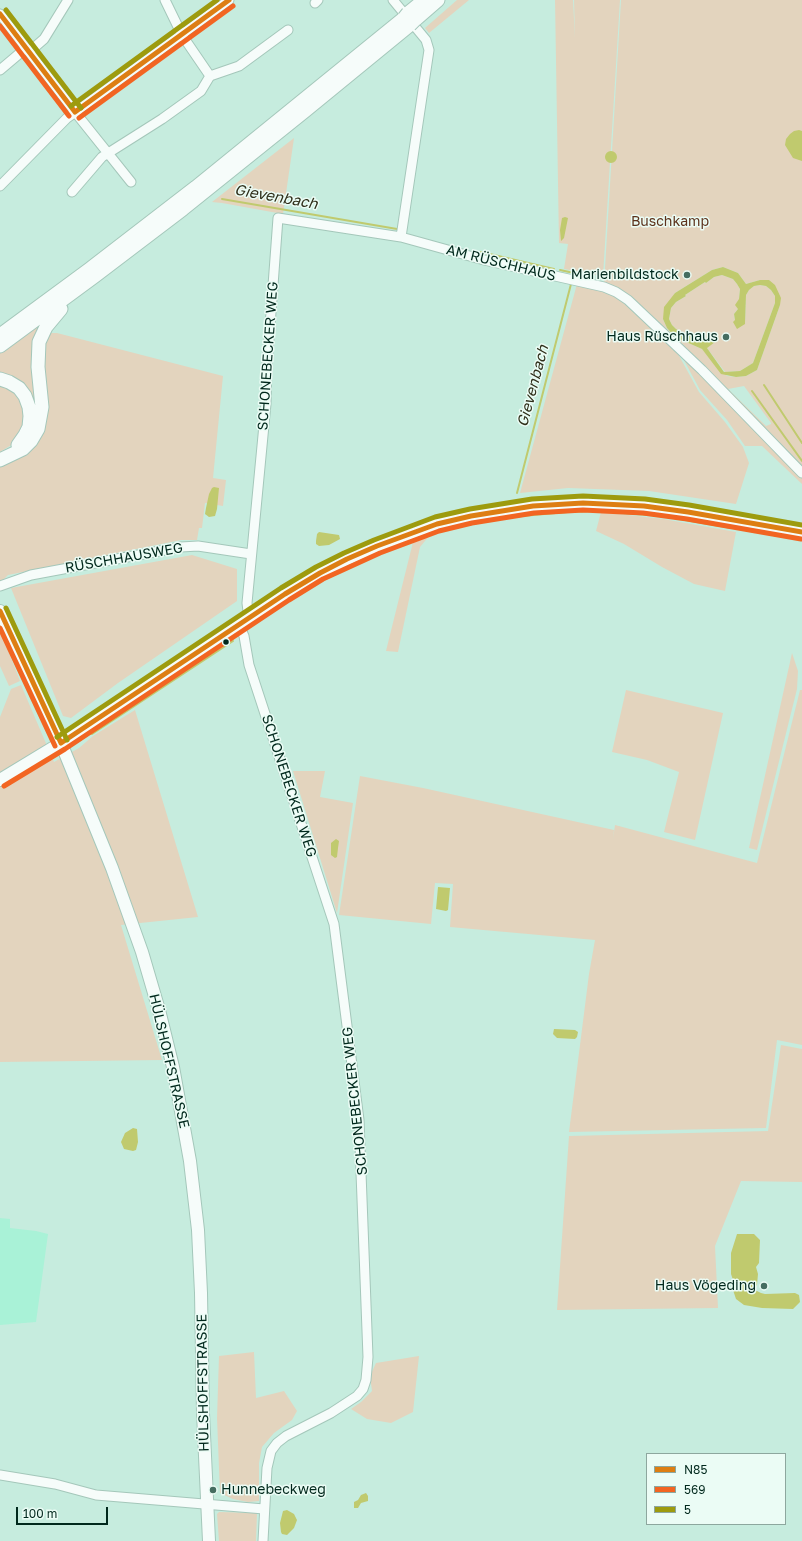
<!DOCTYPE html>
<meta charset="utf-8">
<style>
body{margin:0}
#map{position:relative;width:802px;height:1541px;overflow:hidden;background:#c6ecde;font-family:"Golos Text",sans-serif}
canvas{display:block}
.legend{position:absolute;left:646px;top:1453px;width:140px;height:72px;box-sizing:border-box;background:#ebfcf5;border:1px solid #8da79e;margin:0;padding:5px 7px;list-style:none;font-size:12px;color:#00281c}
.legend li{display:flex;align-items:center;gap:8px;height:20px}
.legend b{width:20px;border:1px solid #8da79e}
.scale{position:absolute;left:16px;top:1507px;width:92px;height:18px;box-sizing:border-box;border:2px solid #00281c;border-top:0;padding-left:5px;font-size:12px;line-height:14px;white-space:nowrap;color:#00281c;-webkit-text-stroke:3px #ebfcf5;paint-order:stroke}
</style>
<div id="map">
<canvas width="802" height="1541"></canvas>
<ul class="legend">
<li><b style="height:5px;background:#dd7e13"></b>N85</li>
<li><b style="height:5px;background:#f26522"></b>569</li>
<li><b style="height:5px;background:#9d9b0e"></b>5</li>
</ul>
<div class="scale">100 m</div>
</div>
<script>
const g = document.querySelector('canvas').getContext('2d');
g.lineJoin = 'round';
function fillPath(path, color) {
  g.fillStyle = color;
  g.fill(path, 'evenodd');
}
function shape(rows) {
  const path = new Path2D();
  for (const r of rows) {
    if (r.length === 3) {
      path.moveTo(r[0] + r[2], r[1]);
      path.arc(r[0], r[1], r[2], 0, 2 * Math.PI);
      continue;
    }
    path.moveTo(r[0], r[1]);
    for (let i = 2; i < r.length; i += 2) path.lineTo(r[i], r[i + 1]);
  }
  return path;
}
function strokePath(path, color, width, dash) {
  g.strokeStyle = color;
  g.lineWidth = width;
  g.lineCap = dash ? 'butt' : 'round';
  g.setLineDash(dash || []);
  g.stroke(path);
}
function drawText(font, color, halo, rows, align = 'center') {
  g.font = font + ' "Golos Text",sans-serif';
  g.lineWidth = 3;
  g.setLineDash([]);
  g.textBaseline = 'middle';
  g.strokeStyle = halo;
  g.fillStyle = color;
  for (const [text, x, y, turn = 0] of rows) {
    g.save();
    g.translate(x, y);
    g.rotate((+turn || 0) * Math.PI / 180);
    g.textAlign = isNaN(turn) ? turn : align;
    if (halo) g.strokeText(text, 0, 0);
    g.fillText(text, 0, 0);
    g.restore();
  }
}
const built = shape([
 [0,1218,10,1219,10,1228,36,1231,48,1234,36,1322,0,1325]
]);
const green = shape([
 [457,0,469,0,429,33,425,28],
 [555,0,573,0,575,38,574,0,620,0,603,276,564,269,568,244,559,243],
 [621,0,802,0,802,484,762,446,745,446,727,420,700,390,679,351,648,317,604,285],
 [723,267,738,273,746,284,760,280,769,280,780,305,757,370,746,376,736,377,727,376,702,349,675,337,667,328,663,319,675,293,712,270],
 [744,386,771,423,771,424,766,426,728,389],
 [294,138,283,214,222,203,212,202],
 [722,275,733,279,737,284,740,289,738,309,734,314,735,320,745,324,746,295,749,290,754,286,760,285,766,286,771,290,775,296,775,303,753,363,740,371,725,372,707,348,707,340,696,336,692,333,683,333,676,329,672,325,669,319,671,308,676,302,686,296,685,295,705,282,706,283,714,277],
 [577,284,614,294,677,352,699,392,725,422,743,447,749,463,736,504,649,491,568,488,520,493],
 [49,315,44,326,39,399,33,413,0,377,0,351],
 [52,333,57,333,223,376,213,478,226,480,223,506,205,503,202,528,199,528,197,540,181,540,8,575,0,583,0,464,34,445,42,355,48,334],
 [0,382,16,390,27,419,13,444,0,452],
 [601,512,663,519,736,532,725,591,694,584,662,567,624,544,596,531],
 [430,535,420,547,398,652,386,651,413,542],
 [192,555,237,569,237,601,118,683,71,718,63,716,11,588],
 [0,630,20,681,9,686,0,666],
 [792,653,798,671,797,689,757,850,749,848],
 [21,685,54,762,79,748,93,736,135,710,198,917,121,925,162,1060,0,1062,0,717,11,689],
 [626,690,723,713,695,840,664,832,679,772,647,760,612,752],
 [800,690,802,690,802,1045,777,1040,766,1128,569,1132,589,974,595,940,450,927,453,884,435,883,431,924,339,915,360,776,423,788,614,830,613,839,615,825,757,863],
 [293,771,325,771,320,797,353,803,337,913],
 [781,1045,802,1049,802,1182,741,1181,715,1246,718,1308,557,1310,569,1136,768,1131],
 [254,1352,256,1398,284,1391,297,1411,292,1420,274,1433,262,1447,259,1463,259,1501,248,1502,233,1499,220,1493,217,1418,219,1356],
 [419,1356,413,1412,391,1423,367,1419,351,1409,361,1402,372,1391,370,1376,376,1363],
 [219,1512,257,1513,256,1541,219,1541,217,1514]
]);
const water = shape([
 [799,130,802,131,802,161,793,158,785,145,786,139,790,134,794,131],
 [611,157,6],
 [565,217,568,218,564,238,561,241,560,230,562,218],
 [723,267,738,273,746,284,760,280,769,280,775,285,781,298,780,305,757,370,746,376,736,377,721,374,702,349,675,337,667,328,663,319,664,307,675,293,712,270],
 [722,275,733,279,737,284,740,289,739,299,735,305,738,309,734,314,735,320,733,322,737,329,745,324,746,295,749,290,754,286,760,285,766,286,771,290,775,296,775,303,753,363,740,371,724,372,707,348,715,342,711,337,707,340,703,336,696,336,692,333,683,333,676,329,672,325,669,319,671,308,676,302,686,296,685,295,705,282,706,283,714,277],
 [214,487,219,488,217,509,215,516,209,517,205,514,206,508,209,494,212,488],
 [319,532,339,535,340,539,329,545,319,546,316,544,316,541,317,534],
 [336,839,339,841,338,848,337,857,335,858,331,855,331,843],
 [438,887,450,888,448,910,446,911,436,909],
 [554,1029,575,1030,578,1032,577,1037,575,1039,557,1038,553,1034],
 [133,1128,137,1129,138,1142,136,1150,133,1151,124,1149,121,1142,125,1133],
 [737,1234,754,1234,760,1240,759,1263,756,1267,758,1274,757,1285,755,1287,755,1290,761,1293,765,1294,795,1293,799,1295,800,1302,793,1309,762,1308,744,1305,736,1299,731,1284,733,1280,731,1274,731,1253],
 [366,1493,368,1496,368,1501,361,1503,358,1508,354,1508,354,1502,358,1500,361,1495],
 [287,1510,294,1514,297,1520,294,1528,287,1535,282,1534,281,1532,280,1523,283,1511]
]);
const stream = shape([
 [222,199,397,229],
 [481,252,554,269],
 [560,270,574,273,573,275],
 [764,385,802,443],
 [752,391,802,461],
 [517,493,571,284],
 [610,512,662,516,731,528],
 [511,517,567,512,596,511],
 [745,530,797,539],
 [391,548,438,531,497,519],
 [253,623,323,580,381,552],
 [92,734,233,641]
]);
const minor = shape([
 [165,0,182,35,210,76],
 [393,0,426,40,429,50,401,237],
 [315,3,318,0],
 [0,14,75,112,131,182],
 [29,52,44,39,68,0],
 [0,70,26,48],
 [0,186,67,118,229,0],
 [72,192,102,157,162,119,201,91,210,76,239,66,288,30],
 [0,586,31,575,181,547,198,546,251,554],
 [251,617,248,611,247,603,266,404,267,366,278,218,401,237,484,260,604,287,616,292,628,300,702,370,802,473],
 [239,625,244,636,249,665,334,924,359,1120,368,1357,366,1380,363,1389,357,1396,331,1413,286,1436,277,1443,271,1451,267,1468,263,1541],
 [0,1475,55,1484,96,1495,264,1509]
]);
const major = shape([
 [0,611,61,743,112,868,142,952,159,1010,173,1067,190,1161,198,1230,201,1293,203,1413,209,1541],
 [0,780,61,743,285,594,320,573,347,559,377,546,437,524,471,516,508,510,533,506,583,503,644,506,688,512,802,532]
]);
const highway = shape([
 [408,13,424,0],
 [415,20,438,0],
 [0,335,91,268,196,187,404,18],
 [0,346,95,276,183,209,305,111,410,25],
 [0,379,9,382,19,388,25,396,29,407,30,416,29,427,25,435,18,445],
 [0,460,23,449,31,441,38,429,42,407,38,367,39,342,46,327,61,309]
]);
const highwayBridge = shape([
 [404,18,408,13],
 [410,25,415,20]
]);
const bus1 = shape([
 [0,14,75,112],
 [75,112,229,0],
 [0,611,61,743],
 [61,743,285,594,320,573,347,559,377,546,437,524,471,516,533,506,583,503,644,506,688,512,802,532]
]);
const bus2 = shape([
 [0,26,69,116],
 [79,118,233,6],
 [0,628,55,746],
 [4,786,65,749,289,600,323,579,380,553,439,531,472,523,534,513,583,510,643,513,687,519,801,539]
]);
const bus3 = shape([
 [6,10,81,108],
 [71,106,217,0],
 [6,608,67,740],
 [57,737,281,588,316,567,344,553,374,540,435,517,470,509,532,499,583,496,645,499,689,505,802,525]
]);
const markers = [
 [687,275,4,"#456d60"],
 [726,337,4,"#456d60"],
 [226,642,3.5,"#00281c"],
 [764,1286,4,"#456d60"],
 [213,1490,4,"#456d60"]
];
const parkNames = [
 ["Buschkamp",670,222]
];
const streetNames = [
 ["AM RÜSCHHAUS",501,263,14],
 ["SCHONEBECKER WEG",268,356,-86],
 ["RÜSCHHAUSWEG",124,558,-10],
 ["SCHONEBECKER WEG",289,786,72],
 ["HÜLSHOFFSTRASSE",169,1061,77],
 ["SCHONEBECKER WEG",355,1101,-96],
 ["HÜLSHOFFSTRASSE",203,1383,-91]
];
const poiNames = [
 ["Marienbildstock",679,275],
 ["Haus Rüschhaus",718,337],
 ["Haus Vögeding",756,1286],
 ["Hunnebeckweg",221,1490,"left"]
];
const waterNames = [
 ["Gievenbach",276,197,10],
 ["Gievenbach",533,386,-75]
];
fillPath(built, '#a9f2d7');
fillPath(green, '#e3d4be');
fillPath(water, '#c0ca6e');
strokePath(stream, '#c0ca6e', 2);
strokePath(minor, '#a4c7ba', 11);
strokePath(major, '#a4c7ba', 14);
strokePath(highway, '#a4c7ba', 15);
strokePath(minor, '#f6fcfa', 9);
strokePath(major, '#f6fcfa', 12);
strokePath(highway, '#f6fcfa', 13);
strokePath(highwayBridge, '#a4c7ba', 15, []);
strokePath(highwayBridge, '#f6fcfa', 13);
strokePath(bus1, '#dd7e13', 5);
strokePath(bus2, '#f26522', 5);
strokePath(bus3, '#9d9b0e', 5);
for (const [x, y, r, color] of markers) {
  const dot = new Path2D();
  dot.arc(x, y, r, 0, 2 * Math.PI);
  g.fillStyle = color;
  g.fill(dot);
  strokePath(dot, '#ebfcf5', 1.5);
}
drawText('14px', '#5c321b', '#ebfcf5', parkNames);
drawText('14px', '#00281c', '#ebfcf5', streetNames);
drawText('14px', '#00281c', '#ebfcf5', poiNames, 'right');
drawText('italic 15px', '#2f2f1a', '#ebfcf5', waterNames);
</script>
